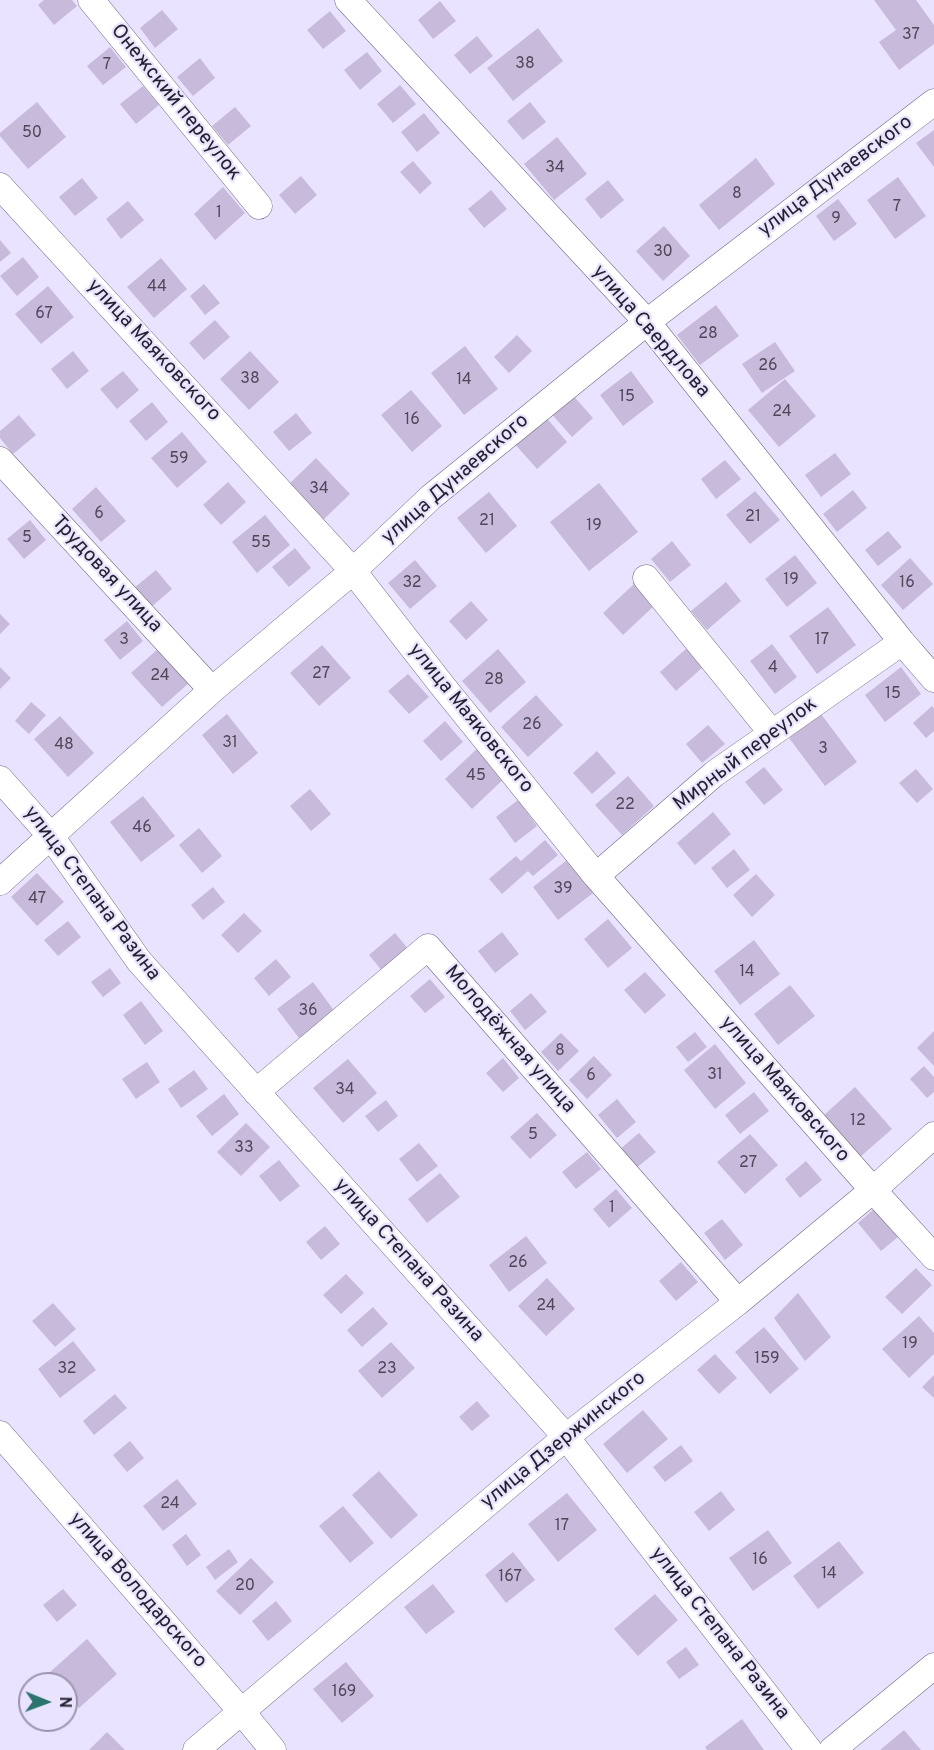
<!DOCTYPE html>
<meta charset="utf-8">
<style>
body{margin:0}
#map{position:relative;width:934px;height:1750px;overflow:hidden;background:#eae3ff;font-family:Overpass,sans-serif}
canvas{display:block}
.north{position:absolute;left:18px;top:1672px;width:60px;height:60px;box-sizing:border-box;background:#eae3ff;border:2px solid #9b95ab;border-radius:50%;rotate:91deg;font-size:16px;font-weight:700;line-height:24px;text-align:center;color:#24212d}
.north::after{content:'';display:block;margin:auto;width:21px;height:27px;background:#2c756e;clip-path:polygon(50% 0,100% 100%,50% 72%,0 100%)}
</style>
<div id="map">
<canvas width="934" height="1750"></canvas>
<div class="north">N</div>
</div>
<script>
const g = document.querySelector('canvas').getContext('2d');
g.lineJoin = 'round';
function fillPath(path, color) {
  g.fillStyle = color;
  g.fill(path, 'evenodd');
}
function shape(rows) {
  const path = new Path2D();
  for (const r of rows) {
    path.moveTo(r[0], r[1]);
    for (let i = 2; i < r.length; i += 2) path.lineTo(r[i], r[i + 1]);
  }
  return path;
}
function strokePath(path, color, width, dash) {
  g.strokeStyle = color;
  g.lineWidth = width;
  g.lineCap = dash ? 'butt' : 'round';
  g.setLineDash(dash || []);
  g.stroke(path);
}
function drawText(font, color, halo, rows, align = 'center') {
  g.font = font + ' Overpass,sans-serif';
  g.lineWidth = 4.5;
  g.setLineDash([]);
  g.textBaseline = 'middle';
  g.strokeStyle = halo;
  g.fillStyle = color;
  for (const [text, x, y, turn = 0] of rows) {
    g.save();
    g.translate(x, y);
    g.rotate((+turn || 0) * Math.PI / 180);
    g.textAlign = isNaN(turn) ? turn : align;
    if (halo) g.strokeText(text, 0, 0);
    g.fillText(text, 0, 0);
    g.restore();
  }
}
const building = shape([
 [44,0,72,0,77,6,54,25,38,5],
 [874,0,916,0,934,25,934,44,899,70,879,42,896,30],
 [440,1,456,21,433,39,418,20],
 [162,10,178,29,155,48,140,28],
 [330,11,346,31,323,49,307,30],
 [538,28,563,61,513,101,487,68],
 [477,36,493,56,470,74,454,55],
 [110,47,126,67,103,85,87,66],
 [367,52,382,71,360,90,344,70],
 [200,58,215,78,193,96,177,77],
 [400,85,416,104,393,123,377,104],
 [143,86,159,105,136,124,120,104],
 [37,102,66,137,28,169,0,136,0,133],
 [530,102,546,122,523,140,507,121],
 [235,107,251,126,228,145,212,126],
 [424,113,440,133,417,152,401,132],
 [934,130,934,167,916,143],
 [557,137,587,174,554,200,524,164],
 [756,158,775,184,719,230,699,205],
 [413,161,432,183,420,194,400,172],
 [301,176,317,195,295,214,279,195],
 [898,177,926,216,895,239,867,200],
 [82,178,98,198,75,216,59,197],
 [608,180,624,200,601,219,585,199],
 [223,187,245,213,215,240,194,214],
 [491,190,507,209,484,228,468,209],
 [838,199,857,224,834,241,816,216],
 [128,201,144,220,121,239,106,219],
 [664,226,690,256,663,281,636,251],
 [0,240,11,253,0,262],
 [23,257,39,277,17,296,0,276],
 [161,258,187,289,154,318,127,287],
 [204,284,220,303,205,315,190,296],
 [48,286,74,317,41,344,15,314],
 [716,305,739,336,700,365,677,335],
 [215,320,230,337,204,360,189,343],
 [517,335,532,351,509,373,494,357],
 [775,342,795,371,762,393,742,364],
 [465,346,498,389,464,415,431,373],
 [73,351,89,371,67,389,51,369],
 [250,351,279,382,249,410,220,379],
 [123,371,139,390,117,409,100,389],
 [631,371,654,402,623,426,600,395],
 [785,379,816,416,779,447,748,410],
 [411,390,442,426,412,452,381,415],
 [571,393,593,418,572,437,549,411],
 [152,402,168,422,146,441,129,421],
 [296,413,312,433,289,451,273,432],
 [19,415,36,435,13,454,0,438,0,431],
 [544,415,567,442,537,469,513,442],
 [182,432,207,462,177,488,151,458],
 [835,453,851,474,821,497,805,475],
 [316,458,350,494,321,522,287,486],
 [725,460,741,479,716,499,701,479],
 [228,482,246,502,221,525,203,505],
 [599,483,638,532,589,571,550,522],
 [96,487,126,521,101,542,72,509],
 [853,490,867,508,837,532,823,514],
 [755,491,780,520,750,544,726,515],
 [489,492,517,526,486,553,457,518],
 [265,515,290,545,257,573,232,542],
 [30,520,46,540,24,559,7,539],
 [888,531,902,547,878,566,865,550],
 [672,541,691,565,670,582,651,559],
 [295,548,311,568,289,587,272,567],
 [795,555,817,583,787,607,765,579],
 [910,558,933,584,903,610,881,585],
 [415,560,437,586,410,609,388,583],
 [156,570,172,589,150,608,134,588],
 [726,582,741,601,707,630,691,611],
 [634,584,654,606,623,635,603,613],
 [471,601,488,620,466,640,449,621],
 [828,607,856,645,817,674,789,636],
 [0,614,10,624,0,634],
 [127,621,143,641,120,660,104,640],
 [772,644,797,677,775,694,750,661],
 [322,645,351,678,319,706,290,673],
 [159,648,190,682,162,707,131,673],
 [687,648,703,667,676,691,660,672],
 [498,649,526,682,490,713,462,681],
 [0,667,11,678,0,689],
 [901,667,921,694,885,722,865,695],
 [408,674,429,697,409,714,388,691],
 [536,695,563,725,528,757,501,727],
 [31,702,46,715,29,734,15,721],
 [932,706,934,709,934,731,926,738,913,723],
 [227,714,258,753,233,774,202,735],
 [821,714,857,762,825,786,789,738],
 [60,716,94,753,68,777,34,739],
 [445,721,463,742,441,761,423,741],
 [708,725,725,744,702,763,686,744],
 [480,746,508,775,472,809,445,779],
 [597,751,616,773,592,794,573,773],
 [764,767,783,790,764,805,745,782],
 [916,769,933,789,917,803,899,783],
 [628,776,654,806,622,835,595,805],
 [310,789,331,814,311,831,290,806],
 [143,796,175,836,141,862,110,822],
 [518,800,537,826,515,843,496,817],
 [713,812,731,834,695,865,677,843],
 [199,828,222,856,202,873,179,845],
 [545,840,558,855,533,876,528,871,502,894,489,879,516,856,521,861],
 [734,849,750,870,727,888,711,868],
 [567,860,593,893,558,920,533,887],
 [37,873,64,902,37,926,11,897],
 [756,874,775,895,752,917,733,895],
 [213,887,225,902,203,920,191,905],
 [244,913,262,931,238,953,221,935],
 [608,919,632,948,608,968,584,939],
 [68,921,81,937,58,956,44,940],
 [502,932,519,954,495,973,478,951],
 [395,933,409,950,383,972,369,955],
 [754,940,780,974,740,1005,714,971],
 [276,959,291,977,269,996,254,978],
 [110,968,121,983,103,997,91,982],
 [645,972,666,995,645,1014,624,990],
 [430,979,445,997,425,1013,410,996],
 [313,982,338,1016,302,1042,277,1009],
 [790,985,815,1016,778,1045,754,1014],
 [531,993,547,1012,525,1030,510,1011],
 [141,1001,163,1031,145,1045,123,1015],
 [934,1031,934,1066,917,1048],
 [695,1032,707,1047,688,1062,676,1047],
 [561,1033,579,1051,558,1071,541,1052],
 [715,1044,746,1083,715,1109,684,1070],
 [594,1056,612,1075,587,1099,569,1080],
 [503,1058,519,1078,503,1092,486,1073],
 [348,1059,377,1093,343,1123,313,1088],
 [147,1062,160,1082,136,1099,122,1079],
 [924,1066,934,1077,934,1092,927,1098,910,1079],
 [194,1070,208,1089,181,1108,168,1089],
 [855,1087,892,1129,860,1157,824,1115],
 [754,1092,769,1111,740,1134,725,1115],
 [224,1094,239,1114,212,1136,196,1116],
 [617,1099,636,1122,617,1138,598,1115],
 [386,1100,398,1116,378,1132,365,1116],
 [537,1113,557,1135,530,1159,510,1137],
 [246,1123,270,1147,241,1176,217,1152],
 [639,1133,656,1152,635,1169,619,1150],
 [750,1134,778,1165,745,1194,717,1162],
 [419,1143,438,1166,417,1182,399,1159],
 [587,1152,601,1169,576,1189,562,1172],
 [279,1160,300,1186,280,1202,259,1176],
 [806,1161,822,1180,800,1198,785,1179],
 [440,1173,460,1197,427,1223,408,1199],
 [616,1189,632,1208,609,1228,593,1209],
 [874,1209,898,1237,881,1251,858,1223],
 [722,1219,743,1245,725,1260,704,1233],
 [325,1226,340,1244,321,1260,306,1242],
 [526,1236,547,1263,509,1292,489,1265],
 [681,1262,698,1282,676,1301,659,1281],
 [916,1268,932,1285,902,1314,885,1297],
 [346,1274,364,1293,341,1314,323,1295],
 [547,1278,575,1309,546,1336,518,1306],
 [798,1293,831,1337,805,1361,774,1318],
 [53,1303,76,1329,55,1347,32,1321],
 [373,1307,388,1324,362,1347,347,1330],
 [919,1316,934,1333,934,1354,909,1378,882,1349],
 [764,1327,799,1369,770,1394,735,1352],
 [73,1341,96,1370,60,1398,38,1369],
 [391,1342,415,1368,382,1398,358,1371],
 [715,1354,737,1378,719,1394,697,1370],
 [934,1375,934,1398,922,1387],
 [115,1394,127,1408,94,1435,83,1421],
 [477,1401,490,1416,472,1431,459,1417],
 [643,1410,668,1439,627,1473,603,1444],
 [130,1441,144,1458,127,1472,113,1455],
 [681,1445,693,1461,665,1482,653,1467],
 [379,1471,418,1515,391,1539,352,1495],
 [177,1479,197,1504,163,1531,143,1506],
 [721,1491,735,1510,709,1531,694,1512],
 [567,1493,597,1530,558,1562,528,1524],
 [343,1506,374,1543,350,1563,319,1526],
 [768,1530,792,1563,753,1591,729,1558],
 [186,1534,201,1555,187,1566,172,1545],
 [839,1541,864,1573,818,1609,793,1576],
 [229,1549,238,1562,215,1580,206,1567],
 [513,1552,535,1580,506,1603,485,1575],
 [251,1558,274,1582,240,1615,216,1591],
 [433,1584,455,1612,426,1634,404,1607],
 [63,1589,77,1605,57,1622,43,1605],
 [655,1594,678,1620,638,1656,614,1629],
 [276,1601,292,1621,268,1641,252,1621],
 [87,1639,117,1674,79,1708,66,1693,66,1684,58,1684,49,1673],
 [686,1647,699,1665,679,1679,666,1662],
 [346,1662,374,1696,342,1723,313,1689],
 [742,1719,764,1750,707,1750,705,1747],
 [904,1730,921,1750,880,1750],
 [107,1732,125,1750,89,1750]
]);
const minor = shape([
 [91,0,259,206],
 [348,0,647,322,902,642,934,679],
 [0,186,353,571,441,684,596,876,873,1190,934,1257],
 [0,460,212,690],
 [646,578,772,733],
 [0,779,50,835,139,961,566,1437,809,1750],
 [596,876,714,774,902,642],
 [0,882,212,690,353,571,431,497,647,322,934,102],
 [256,1092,428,947,738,1302],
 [0,1434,241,1711,273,1750],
 [196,1750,566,1437,738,1302,873,1190,934,1135],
 [832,1750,934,1666]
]);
const numberNames = [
 ["37",911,36],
 ["38",525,65],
 ["7",107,66],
 ["50",32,134],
 ["34",555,169],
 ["8",737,195],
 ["7",897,208],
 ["1",219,214],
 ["9",836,220],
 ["30",663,253],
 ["44",157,288],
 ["67",44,315],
 ["28",708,335],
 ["26",768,367],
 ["38",250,380],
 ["14",464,381],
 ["15",627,398],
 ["24",782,413],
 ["16",412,421],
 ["59",179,460],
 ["34",319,490],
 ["6",99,515],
 ["21",753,518],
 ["21",487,522],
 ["19",594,527],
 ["5",27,539],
 ["55",261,544],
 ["19",791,581],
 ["32",412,584],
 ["16",907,584],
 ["3",124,641],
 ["17",822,641],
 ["4",773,669],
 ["27",321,675],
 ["24",160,677],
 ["28",494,681],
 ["15",893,695],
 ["26",532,726],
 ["31",230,744],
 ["48",64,746],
 ["3",823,750],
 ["45",476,777],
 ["22",625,806],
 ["46",142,829],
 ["39",563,890],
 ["47",37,900],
 ["14",747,973],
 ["36",308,1012],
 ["8",560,1052],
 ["31",715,1076],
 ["6",591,1077],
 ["34",345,1091],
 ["12",858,1122],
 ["5",533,1136],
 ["33",244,1149],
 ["27",748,1164],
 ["1",612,1209],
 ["26",518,1264],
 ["24",546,1307],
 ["19",910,1345],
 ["159",767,1360],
 ["32",67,1370],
 ["23",387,1370],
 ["24",170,1505],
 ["17",562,1527],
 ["16",760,1561],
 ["14",829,1575],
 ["167",510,1578],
 ["20",245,1587],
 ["169",344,1693]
];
const streetNames = [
 ["Онежский переулок",175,103,51],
 ["улица Дунаевского",836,177,-37],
 ["улица Свердлова",650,332,49],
 ["улица Маяковского",153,351,47],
 ["улица Дунаевского",456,480,-41],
 ["Трудовая улица",106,575,47],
 ["улица Маяковского",470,719,51],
 ["Мирный переулок",746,755,-37],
 ["улица Степана Разина",91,894,53],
 ["Молодёжная улица",509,1040,49],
 ["улица Маяковского",784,1090,49],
 ["улица Степана Разина",408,1261,48],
 ["улица Дзержинского",564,1441,-39],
 ["улица Володарского",137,1591,49],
 ["улица Степана Разина",719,1634,52]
];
fillPath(building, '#c7bada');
strokePath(minor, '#706886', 27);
strokePath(minor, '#fff', 26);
drawText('16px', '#4d4758', null, numberNames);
drawText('20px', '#24212d', '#eae3ff', streetNames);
</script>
